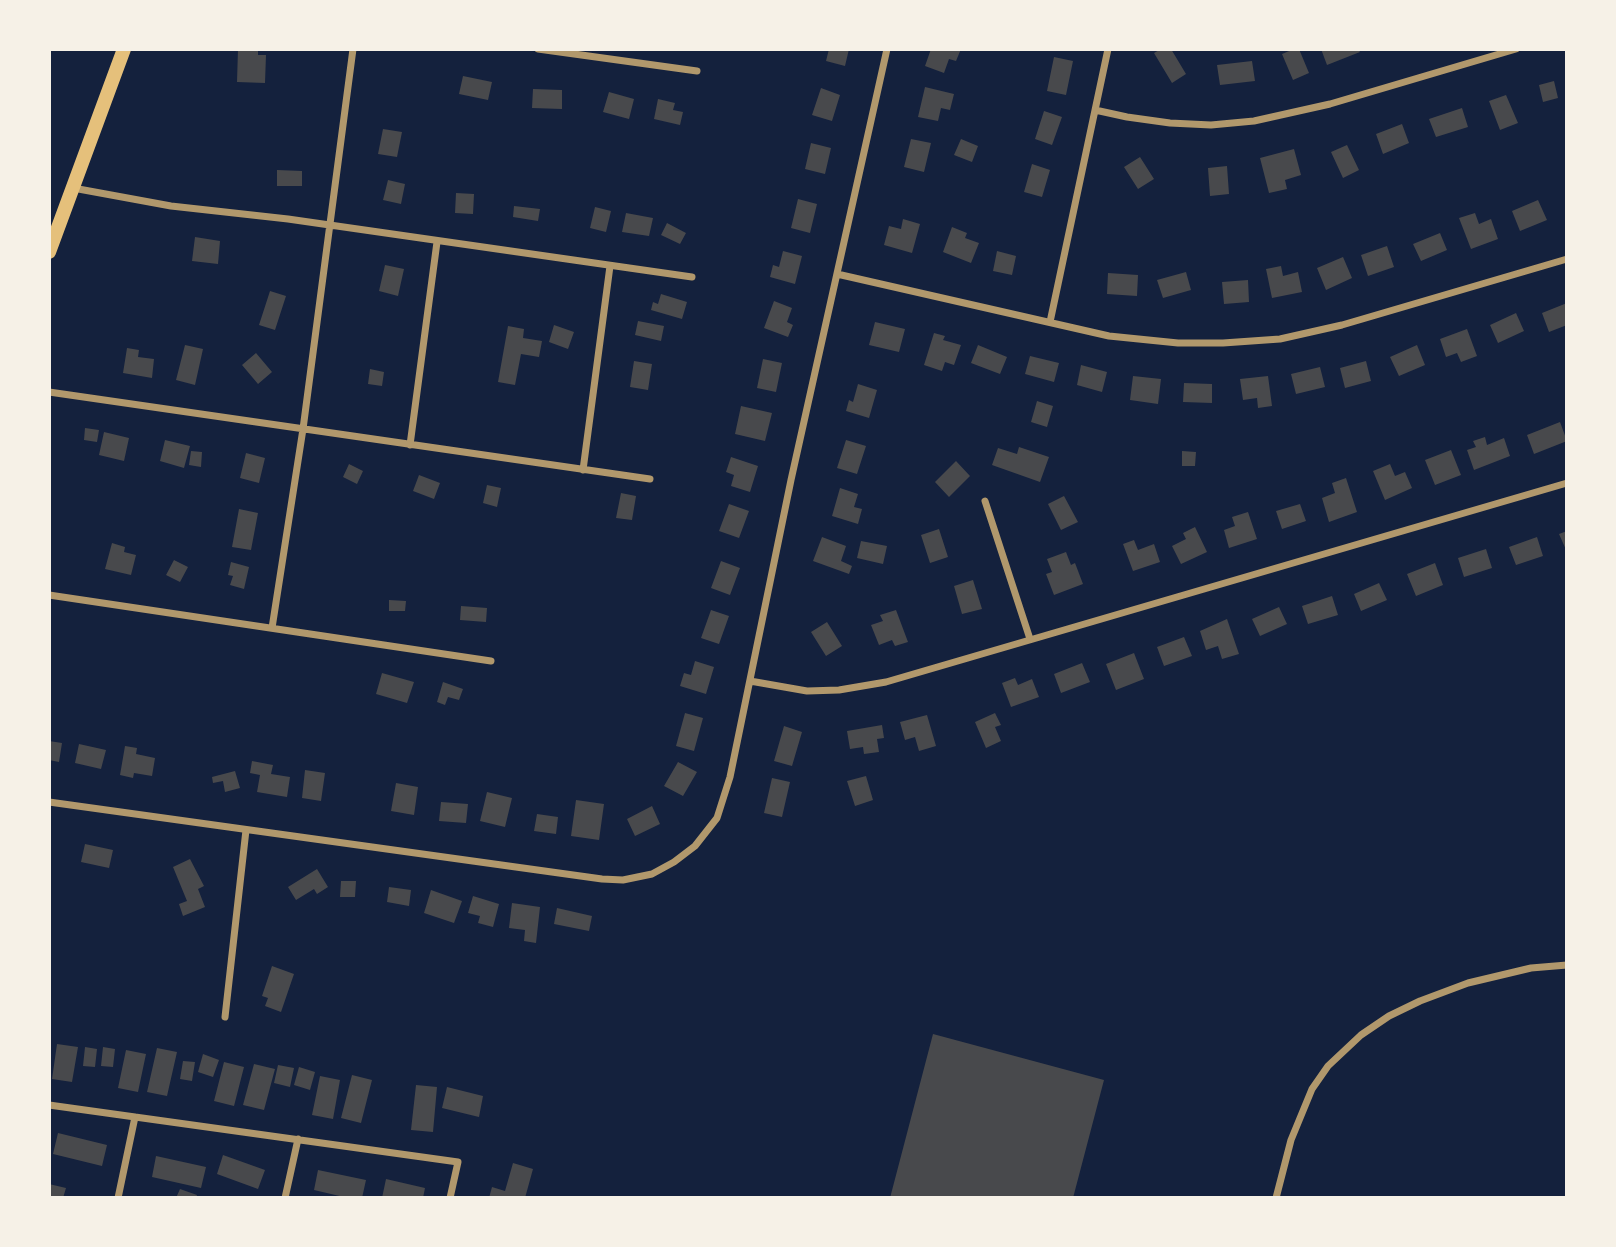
<!DOCTYPE html>
<style>
body{margin:0}
#map{position:relative;width:1616px;height:1247px;overflow:hidden;background:#14213d;font-family:"Public Sans",sans-serif}
canvas{display:block}
.frame{position:absolute;inset:0;border:51px solid #f6f1e7;pointer-events:none}
</style>
<div id="map">
<canvas width="1616" height="1247"></canvas>
<div class="frame"></div>
</div>
<script>
const g = document.querySelector('canvas').getContext('2d');
g.lineJoin = 'round';
function fillPath(path, color) {
  g.fillStyle = color;
  g.fill(path, 'evenodd');
}
function shape(rows) {
  const path = new Path2D();
  for (const r of rows) {
    path.moveTo(r[0], r[1]);
    for (let i = 2; i < r.length; i += 2) path.lineTo(r[i], r[i + 1]);
  }
  return path;
}
function strokePath(path, color, width, dash) {
  g.strokeStyle = color;
  g.lineWidth = width;
  g.lineCap = dash ? 'butt' : 'round';
  g.setLineDash(dash || []);
  g.stroke(path);
}
const building = shape([
 [238,49,258,49,258,55,266,55,265,83,237,82],
 [829,49,849,49,845,66,826,61],
 [931,49,961,49,956,61,949,59,944,73,925,66],
 [1161,49,1171,49,1186,74,1172,83,1154,53],
 [1294,49,1299,49,1309,73,1293,80,1282,54],
 [1321,49,1358,49,1360,52,1327,65],
 [1054,57,1073,61,1066,95,1047,91],
 [1252,61,1255,81,1220,85,1217,65],
 [463,76,492,82,488,100,459,94],
 [1554,81,1558,98,1543,102,1539,85],
 [925,87,954,94,950,110,941,108,938,121,918,117],
 [821,88,840,95,832,121,812,115],
 [533,89,562,90,562,109,532,108],
 [609,92,634,99,629,119,603,112],
 [1506,95,1518,123,1500,130,1489,101],
 [658,99,675,103,673,110,683,112,680,125,654,119],
 [1462,108,1468,127,1436,137,1429,119],
 [1044,111,1062,117,1052,145,1035,139],
 [1402,124,1409,143,1383,154,1376,134],
 [383,129,402,132,397,157,378,154],
 [911,139,931,143,924,172,904,167],
 [961,139,978,146,972,162,954,155],
 [811,143,831,148,825,174,805,169],
 [1347,145,1359,170,1343,178,1331,152],
 [1294,149,1301,175,1285,180,1287,189,1269,193,1260,158],
 [1140,157,1154,179,1138,189,1124,167],
 [1032,164,1050,170,1042,197,1024,192],
 [1227,166,1229,194,1210,196,1208,168],
 [277,170,302,171,302,186,277,186],
 [388,180,405,184,401,204,383,200],
 [456,193,474,194,473,214,455,213],
 [798,199,817,204,810,233,791,228],
 [1538,200,1547,220,1520,231,1512,211],
 [514,206,540,209,538,221,513,217],
 [595,207,611,211,606,232,590,228],
 [626,213,653,218,649,236,622,232],
 [1475,213,1479,224,1491,219,1498,239,1471,249,1459,218],
 [903,219,920,224,912,253,884,245,889,226,901,229],
 [667,223,686,233,680,244,661,235],
 [952,227,967,233,965,238,979,243,971,263,943,252],
 [1440,233,1447,250,1421,261,1413,244],
 [195,237,220,241,218,264,192,261],
 [1387,246,1394,267,1368,276,1361,255],
 [783,251,802,256,795,284,770,277,773,265,779,267],
 [997,251,1016,256,1012,275,993,271],
 [1343,257,1352,278,1326,290,1317,268],
 [385,265,404,269,398,296,379,291],
 [1281,266,1283,276,1298,272,1302,292,1272,298,1266,269],
 [1186,272,1191,290,1163,298,1157,280],
 [1108,273,1138,275,1137,296,1107,294],
 [1248,280,1249,302,1224,304,1222,282],
 [270,291,286,296,275,330,259,325],
 [661,294,687,302,682,319,651,310,653,302,658,304],
 [774,301,792,308,787,322,793,325,788,337,764,328],
 [1567,303,1567,325,1549,332,1542,313],
 [1516,313,1524,331,1498,343,1490,325],
 [638,321,664,326,661,341,635,335],
 [875,322,905,329,899,352,869,345],
 [554,325,574,332,568,349,549,342],
 [508,326,524,329,523,338,542,341,539,357,521,354,515,385,498,382],
 [1467,329,1477,356,1461,362,1457,353,1446,357,1440,339],
 [934,333,945,336,943,340,961,345,954,365,945,362,942,371,924,365],
 [185,345,203,349,195,385,176,380],
 [978,345,1007,357,1000,374,971,363],
 [1417,345,1425,365,1399,376,1390,357],
 [127,348,139,350,138,357,154,359,152,378,123,373],
 [256,353,272,372,258,384,242,365],
 [1030,356,1059,363,1054,382,1025,374],
 [763,359,782,363,776,392,757,388],
 [634,361,652,364,648,390,630,387],
 [1366,361,1371,381,1345,388,1340,368],
 [1081,365,1107,372,1102,392,1077,385],
 [1320,367,1325,387,1296,394,1291,374],
 [370,369,384,372,382,386,368,384],
 [1133,376,1161,379,1158,404,1130,400],
 [1268,376,1272,406,1258,408,1257,398,1243,400,1240,379],
 [1184,383,1212,384,1212,403,1183,402],
 [858,384,877,390,869,418,846,411,849,400,853,402],
 [1037,401,1053,406,1047,427,1031,422],
 [741,406,772,413,765,441,735,434],
 [1560,422,1567,441,1534,454,1527,435],
 [85,428,99,430,97,442,84,440],
 [104,432,129,438,124,461,99,455],
 [1485,437,1487,445,1504,438,1510,456,1474,470,1467,450,1476,447,1473,441],
 [165,440,190,446,184,468,160,461],
 [846,440,866,446,857,474,837,468],
 [1019,447,1049,457,1040,482,992,465,998,448,1017,454],
 [1451,450,1461,475,1435,485,1425,460],
 [191,451,202,452,201,467,189,465],
 [1182,451,1196,452,1195,466,1182,466],
 [246,453,265,458,259,483,240,478],
 [731,457,758,466,750,492,731,486,734,475,726,472],
 [956,461,970,476,949,497,935,482],
 [349,464,363,471,357,484,343,477],
 [1390,464,1395,476,1405,472,1412,488,1385,500,1373,471],
 [419,475,440,483,434,499,413,491],
 [1346,478,1357,512,1329,522,1322,498,1335,493,1332,483],
 [487,485,501,488,497,507,483,503],
 [840,488,858,494,854,507,862,509,858,524,832,516],
 [621,493,636,496,632,520,616,518],
 [1064,496,1078,522,1061,530,1048,504],
 [729,504,749,511,739,538,719,531],
 [1300,504,1306,521,1282,529,1276,511],
 [239,509,258,513,251,550,232,547],
 [1248,512,1257,539,1229,548,1224,530,1235,526,1232,517],
 [1195,527,1207,552,1181,564,1172,546,1186,539,1183,533],
 [939,529,948,557,930,563,921,535],
 [1567,531,1567,552,1559,534],
 [822,537,846,546,841,561,852,566,849,574,813,561],
 [1537,537,1543,556,1516,565,1509,547],
 [1134,540,1138,550,1154,544,1160,562,1133,571,1123,544],
 [861,541,887,546,883,564,857,558],
 [112,543,125,547,124,552,136,555,131,575,105,569],
 [1486,549,1492,568,1464,577,1458,558],
 [1066,552,1071,565,1075,563,1083,584,1054,595,1046,574,1052,572,1047,559],
 [174,560,188,567,180,582,166,575],
 [721,561,740,568,730,595,711,588],
 [231,562,249,567,244,589,230,585,233,576,228,575],
 [1435,563,1443,585,1416,596,1407,574],
 [973,580,982,609,962,614,954,586],
 [1379,583,1387,600,1361,611,1354,594],
 [1332,596,1338,615,1308,624,1302,606],
 [389,600,406,601,405,611,389,611],
 [461,606,487,608,486,622,460,620],
 [1279,607,1287,624,1260,636,1252,619],
 [711,610,729,616,719,644,701,638],
 [896,610,908,642,895,646,892,640,879,645,871,625,883,621,880,615],
 [1227,619,1239,654,1222,659,1218,646,1206,650,1200,631],
 [827,622,842,646,826,656,811,632],
 [1184,637,1192,656,1164,666,1157,647],
 [1134,653,1144,679,1116,690,1106,664],
 [695,661,714,667,706,694,680,686,684,673,691,675],
 [1082,663,1090,682,1061,693,1054,674],
 [382,673,414,682,407,703,376,694],
 [1015,678,1018,685,1032,679,1039,697,1011,707,1002,683],
 [443,682,463,689,459,700,448,697,445,705,437,702],
 [685,713,703,718,694,751,676,746],
 [995,713,1001,725,995,727,1001,741,986,748,975,722],
 [927,715,936,746,919,751,915,737,905,740,900,722],
 [882,725,884,738,877,739,879,752,864,754,863,747,850,749,847,731],
 [784,726,802,732,792,766,774,761],
 [49,741,62,743,59,762,49,760],
 [79,744,106,750,101,769,75,763],
 [125,746,137,748,136,754,155,758,152,776,134,773,133,778,120,775],
 [252,761,273,765,271,774,290,777,287,797,257,792,260,775,250,773],
 [678,762,697,772,683,796,664,786],
 [305,770,325,773,321,801,302,798],
 [235,771,240,788,225,792,223,781,213,783,212,777],
 [866,776,873,800,855,806,847,781],
 [772,778,790,782,782,817,764,813],
 [396,783,418,787,414,815,391,811],
 [487,792,512,798,505,827,480,821],
 [576,800,604,804,599,840,571,836],
 [441,802,468,804,466,823,439,821],
 [652,806,660,824,635,836,627,819],
 [537,814,558,817,556,834,534,831],
 [85,844,113,850,109,868,81,862],
 [190,859,204,886,198,889,205,907,183,916,179,904,187,901,173,867],
 [317,869,328,887,317,894,314,889,296,900,288,887],
 [341,881,356,881,355,897,340,897],
 [389,887,411,890,409,906,387,902],
 [431,890,462,901,454,923,424,913],
 [473,896,499,904,493,927,478,923,480,916,468,913],
 [512,903,540,907,536,943,524,941,525,930,509,928],
 [557,908,592,916,589,931,554,924],
 [272,966,294,974,281,1012,265,1006,268,998,262,996],
 [933,1034,1104,1080,1073,1198,890,1198],
 [57,1044,78,1047,72,1082,52,1079],
 [85,1047,97,1049,95,1067,83,1066],
 [103,1047,115,1049,113,1067,101,1066],
 [157,1048,177,1052,167,1096,147,1092],
 [126,1050,146,1054,138,1092,118,1088],
 [203,1054,219,1060,213,1077,198,1072],
 [183,1061,195,1062,192,1081,180,1079],
 [224,1062,244,1067,234,1106,214,1101],
 [254,1064,275,1069,264,1110,243,1105],
 [278,1065,294,1068,290,1087,274,1083],
 [299,1067,315,1072,310,1090,294,1085],
 [352,1075,372,1080,361,1123,341,1118],
 [320,1076,340,1080,333,1119,312,1115],
 [416,1085,437,1087,433,1132,411,1130],
 [447,1087,483,1096,479,1117,442,1108],
 [58,1133,107,1145,102,1166,53,1154],
 [223,1155,265,1170,258,1189,217,1174],
 [156,1156,206,1167,201,1188,152,1177],
 [513,1163,533,1169,525,1198,489,1198,492,1187,505,1191],
 [318,1170,366,1180,362,1198,348,1198,314,1190],
 [386,1179,425,1188,423,1198,382,1198],
 [49,1184,66,1188,63,1198,49,1198],
 [180,1189,197,1195,196,1198,176,1198]
]);
const minor = shape([
 [538,49,697,71],
 [1095,110,1127,117,1170,123,1211,125,1254,121,1330,104,1516,49],
 [73,188,171,206,288,219,692,277],
 [837,274,1109,336,1178,343,1223,343,1280,339,1342,325,1567,259],
 [1050,322,1108,49],
 [49,392,650,479],
 [410,445,437,242],
 [583,470,610,266],
 [985,501,1030,639],
 [49,595,491,661],
 [272,628,303,429,353,49],
 [750,681,807,691,839,690,886,682,1567,483],
 [49,802,602,879,623,880,652,874,674,862,695,846,717,818,730,777,791,480,887,49],
 [225,1017,246,830],
 [49,1105,458,1162,450,1198],
 [118,1198,135,1117],
 [285,1198,298,1139],
 [1276,1198,1291,1140,1312,1089,1328,1066,1361,1035,1389,1016,1420,1001,1468,983,1531,968,1567,965]
]);
const primary = shape([
 [49,252,124,49]
]);
fillPath(building, '#48494c');
strokePath(minor, '#b1986c', 7);
strokePath(primary, '#e5c07b', 14);
</script>
